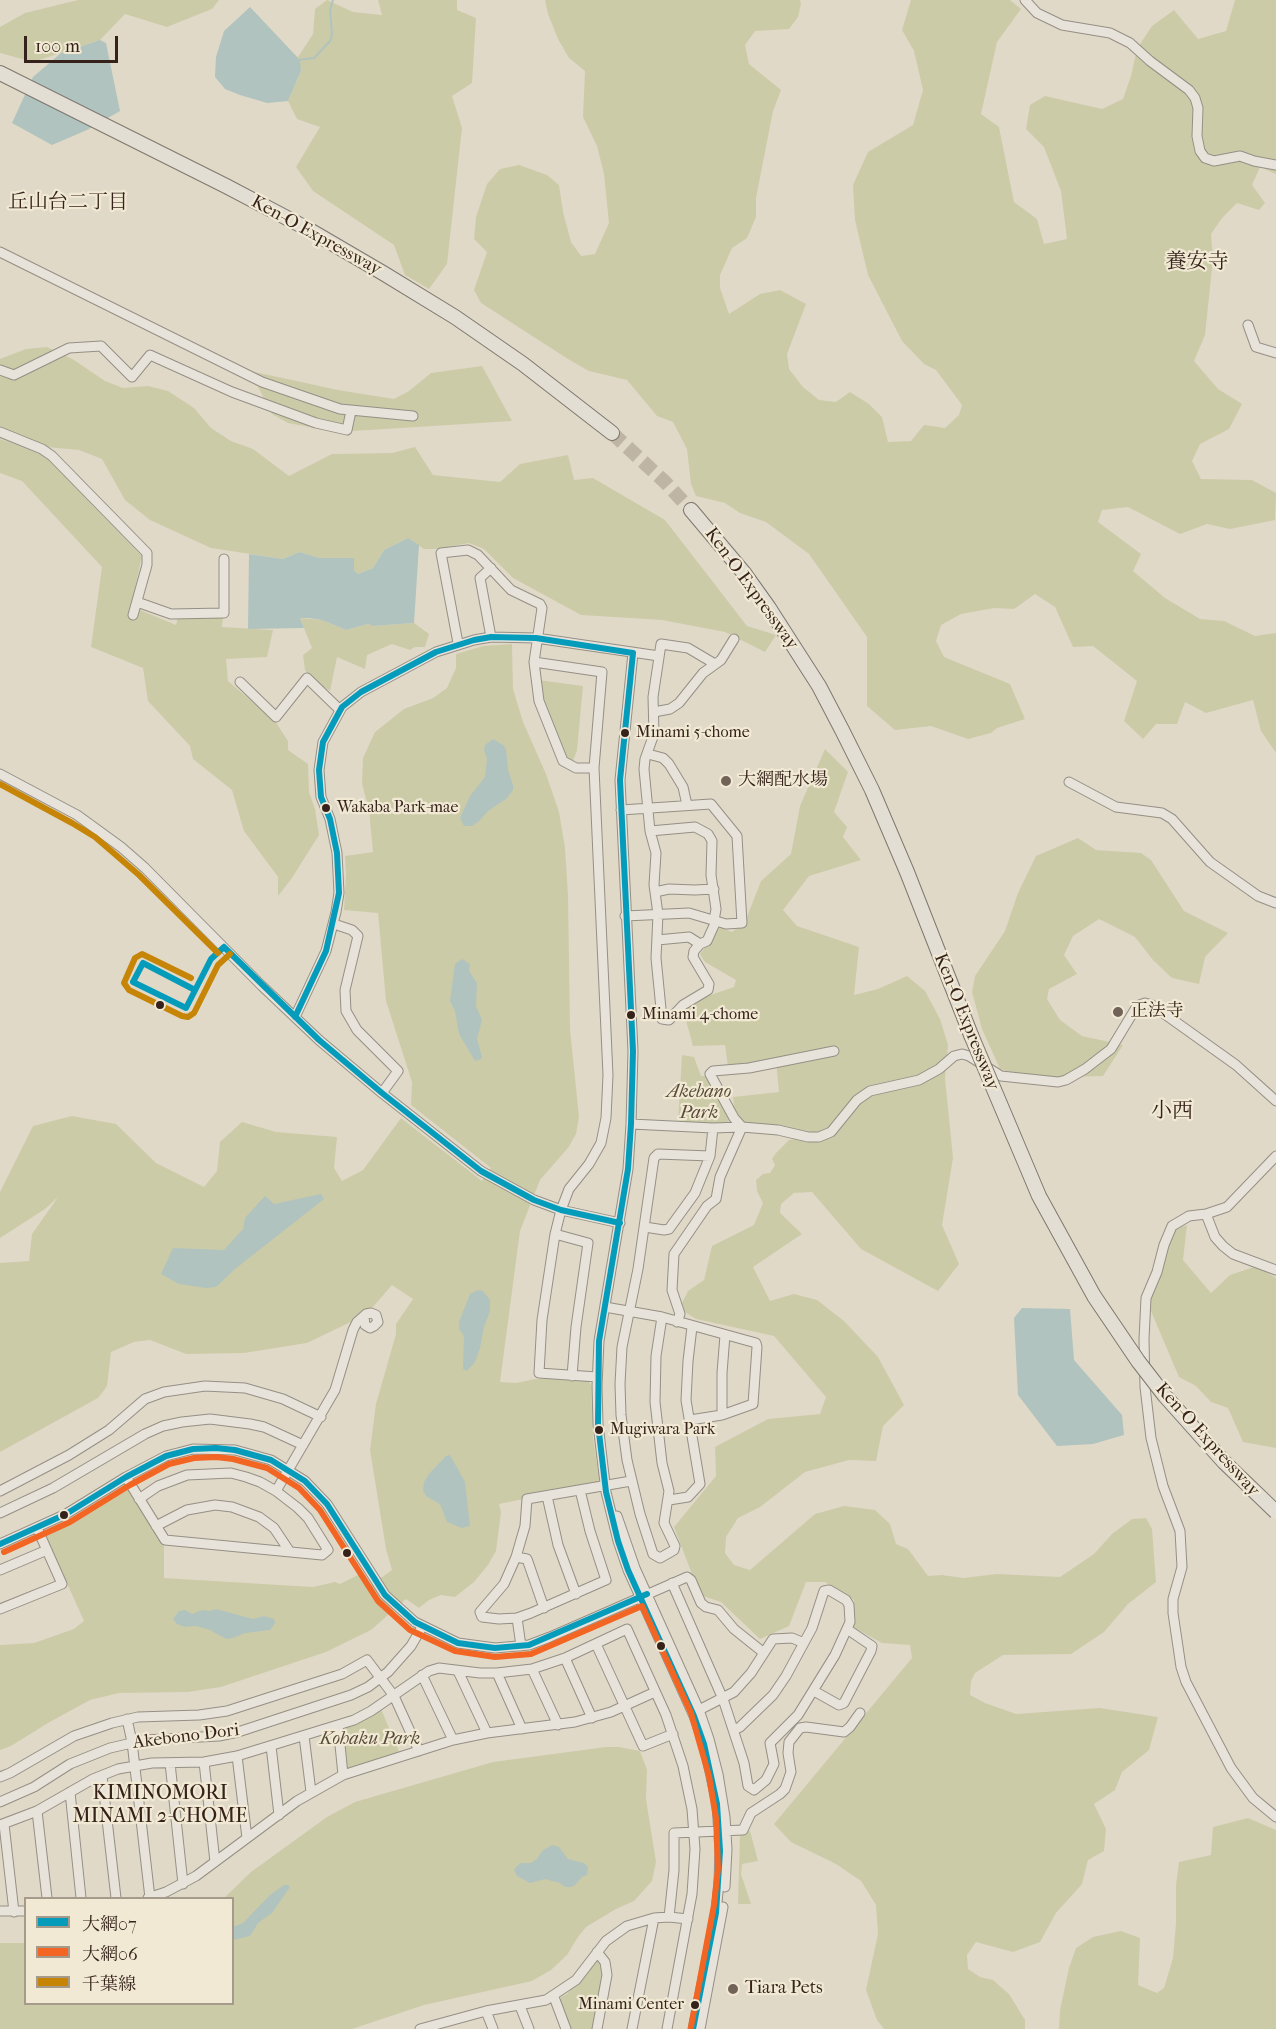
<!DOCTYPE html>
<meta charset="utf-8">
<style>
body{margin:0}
#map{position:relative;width:1276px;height:2029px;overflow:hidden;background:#e0d9c8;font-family:"IM FELL French Canon","Noto Serif JP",serif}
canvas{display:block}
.legend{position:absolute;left:24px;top:1897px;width:210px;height:108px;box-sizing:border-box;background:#f1e9d4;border:2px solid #a69a8a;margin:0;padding:8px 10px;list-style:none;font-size:18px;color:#35231b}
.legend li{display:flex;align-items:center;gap:12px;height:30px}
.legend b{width:30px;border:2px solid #a69a8a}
.scale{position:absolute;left:24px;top:36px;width:94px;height:27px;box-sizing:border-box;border:3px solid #35231b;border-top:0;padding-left:8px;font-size:18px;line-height:21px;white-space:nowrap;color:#35231b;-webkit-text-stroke:4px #f1e9d4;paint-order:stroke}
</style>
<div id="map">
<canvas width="1276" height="2029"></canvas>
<ul class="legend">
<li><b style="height:8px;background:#059cbc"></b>大網07</li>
<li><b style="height:8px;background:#f26522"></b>大網06</li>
<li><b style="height:8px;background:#c68507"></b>千葉線</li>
</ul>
<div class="scale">100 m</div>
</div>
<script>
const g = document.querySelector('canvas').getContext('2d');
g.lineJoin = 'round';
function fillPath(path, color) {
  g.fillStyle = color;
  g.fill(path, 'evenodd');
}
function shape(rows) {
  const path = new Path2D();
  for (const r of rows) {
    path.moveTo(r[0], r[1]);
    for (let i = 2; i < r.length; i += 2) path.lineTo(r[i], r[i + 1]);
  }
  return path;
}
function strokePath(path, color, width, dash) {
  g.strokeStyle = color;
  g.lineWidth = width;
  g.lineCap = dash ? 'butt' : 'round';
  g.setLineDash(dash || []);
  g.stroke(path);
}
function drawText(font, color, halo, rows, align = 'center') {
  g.font = font + ' "IM FELL French Canon","Noto Serif JP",serif';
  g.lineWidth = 4.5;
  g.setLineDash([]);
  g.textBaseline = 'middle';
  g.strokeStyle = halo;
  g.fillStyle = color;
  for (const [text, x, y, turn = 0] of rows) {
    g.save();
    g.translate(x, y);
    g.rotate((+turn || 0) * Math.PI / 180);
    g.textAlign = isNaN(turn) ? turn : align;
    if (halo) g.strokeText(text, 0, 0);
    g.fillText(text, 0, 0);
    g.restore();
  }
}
const green = shape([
 [78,0,219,0,212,9,167,27,125,14,100,40,33,62,0,53,0,27,25,13],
 [327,0,353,12,382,15,378,0,457,0,457,10,476,18,472,83,452,96,462,128,447,264,429,289,405,275,394,245,313,191,296,167,320,127,297,119,288,101,301,71,298,57,313,34,315,9],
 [545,0,800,0,801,4,798,17,789,29,755,31,745,45,749,64,781,90,773,111,756,198,756,217,747,238,732,248,720,275,720,288,729,314,760,294,780,290,806,304,787,354,789,369,803,387,819,400,836,402,850,392,869,404,882,417,888,442,911,441,924,425,945,428,959,415,962,405,936,370,924,364,902,341,868,275,855,220,853,185,868,152,913,125,923,90,914,51,902,30,911,0,1010,0,1021,9,997,42,981,114,999,127,1014,202,1037,219,1044,244,1067,239,1061,191,1044,147,1026,129,1030,105,1045,96,1102,109,1123,99,1131,76,1137,49,1152,26,1174,10,1198,39,1226,31,1235,0,1276,0,1276,174,1260,167,1252,185,1265,203,1259,210,1237,203,1222,218,1211,234,1213,259,1205,335,1194,361,1218,389,1242,404,1229,429,1200,444,1192,461,1201,479,1252,480,1276,493,1275,520,1230,529,1207,524,1180,534,1128,507,1102,510,1098,522,1141,554,1133,571,1165,598,1200,619,1224,621,1255,636,1276,633,1276,753,1261,731,1253,700,1206,713,1185,702,1177,724,1156,724,1143,739,1124,721,1137,681,1093,646,1073,647,1055,607,1035,594,1014,609,994,608,961,614,941,625,936,641,944,657,1010,684,1025,719,997,728,991,733,968,739,931,726,895,730,867,706,867,637,809,554,766,522,740,513,725,503,696,496,691,484,687,449,673,422,657,416,627,380,589,371,568,359,481,303,474,290,487,252,474,239,476,217,487,184,500,169,519,165,547,175,559,185,563,212,571,242,581,256,595,254,609,223,604,174,597,146,583,117,585,71,569,58,558,39,548,14],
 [47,347,74,360,105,381,123,388,148,386,168,391,194,408,211,428,231,441,253,449,289,476,332,454,392,453,415,447,433,475,500,482,520,464,568,455,574,480,593,478,665,520,747,626,776,635,765,652,725,632,662,620,581,615,513,578,484,549,469,543,435,549,424,549,408,538,384,550,373,568,358,574,354,570,353,558,320,558,299,552,283,559,211,548,150,520,125,500,102,459,79,450,46,447,0,434,0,359,26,349],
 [482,366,512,421,337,432,288,423,272,414,250,371,338,390,394,399,409,391,431,373],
 [0,439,38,452,48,459,142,556,129,615,137,618,140,610,176,625,178,617,223,616,222,627,273,630,267,657,226,659,228,681,275,721,288,741,288,750,308,764,309,792,315,809,319,835,292,878,278,896,278,877,244,831,232,790,193,759,190,746,148,701,143,668,91,647,102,567,22,481,0,473],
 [300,618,322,620,346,630,368,624,373,626,414,623,429,634,425,647,415,647,410,650,392,644,367,655,365,669,337,657,330,691,313,680,305,670,303,655,312,648],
 [512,644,513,689,523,722,546,774,559,812,565,848,568,895,570,1029,579,1117,576,1134,568,1148,540,1180,520,1231,500,1382,516,1383,535,1379,587,1379,591,1385,593,1437,599,1479,597,1484,499,1504,501,1512,496,1551,488,1565,474,1582,455,1597,441,1595,429,1600,419,1608,406,1599,371,1630,326,1652,221,1687,188,1692,119,1693,90,1700,48,1723,11,1746,0,1750,0,1645,34,1643,74,1629,84,1621,46,1537,48,1533,81,1518,126,1488,130,1490,164,1544,164,1578,313,1587,335,1582,340,1584,360,1574,368,1587,392,1570,386,1549,370,1450,376,1404,396,1334,396,1324,413,1299,392,1285,372,1308,357,1319,307,1343,244,1353,186,1354,150,1340,134,1342,111,1352,107,1386,98,1398,0,1452,0,1263,29,1261,32,1234,58,1197,45,1209,0,1238,0,1192,33,1126,72,1116,116,1124,156,1163,204,1187,217,1171,220,1142,242,1122,276,1132,337,1137,334,1168,342,1181,363,1170,401,1118,482,1181,491,1168,411,1105,412,1082,386,1001,378,913,344,910,346,873,345,856,373,852,369,810,362,784,363,758,375,732,404,709,433,698,447,688,456,668,456,654,483,646],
 [538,680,583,686,577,750,572,764,568,762,542,701],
 [825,749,848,772,834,812,847,827,843,837,861,860,809,876,783,910,797,926,859,947,854,995,878,989,907,976,925,991,940,1019,948,1045,945,1078,953,1158,942,1225,959,1264,938,1291,861,1249,812,1192,794,1193,781,1204,780,1213,802,1234,753,1267,770,1301,794,1294,817,1300,844,1321,878,1357,904,1405,883,1426,876,1461,849,1460,805,1472,760,1507,738,1518,726,1537,725,1553,734,1565,750,1570,815,1514,844,1506,875,1510,890,1524,896,1544,908,1549,928,1576,942,1575,963,1578,997,1574,1060,1577,1094,1554,1112,1534,1132,1519,1146,1518,1152,1529,1156,1582,1128,1604,1104,1632,1071,1654,1003,1655,975,1673,971,1681,970,1695,985,1703,1016,1714,1100,1708,1158,1717,1149,1750,1122,1772,1115,1790,1094,1804,1106,1829,1104,1851,1088,1860,1082,1884,1056,1913,1040,1942,1013,1952,976,1942,967,1955,968,1969,980,1977,993,1980,1009,1994,1025,2020,1025,2029,884,2029,877,2020,866,1990,878,1934,876,1905,861,1881,836,1864,791,1842,774,1824,912,1658,910,1645,882,1643,853,1627,854,1600,825,1582,806,1582,789,1626,760,1639,721,1602,700,1595,674,1527,716,1476,715,1447,768,1419,820,1414,826,1397,774,1336,696,1319,685,1312,682,1303,688,1291,704,1280,712,1246,754,1225,763,1203,757,1191,756,1180,763,1174,770,1173,775,1165,772,1159,776,1153,789,1140,810,1136,747,1126,735,1116,733,1097,779,1092,776,1061,728,1067,725,1045,693,1046,684,1013,687,1005,696,1000,734,987,736,980,705,962,700,954,720,927,732,932,745,922,761,881,791,854,800,806],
 [1078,838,1096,850,1141,853,1151,860,1184,911,1228,933,1205,957,1199,984,1172,978,1153,960,1135,937,1099,919,1073,936,1064,955,1077,974,1049,989,1047,999,1060,1020,1082,1036,1123,1045,1103,1076,1068,1077,1046,1082,1000,1069,982,1029,972,992,975,976,1005,931,1018,893,1036,856],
 [682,1055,694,1057,701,1076,707,1076,728,1116,729,1120,727,1125,678,1123],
 [1187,1225,1183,1260,1211,1293,1230,1275,1257,1266,1276,1278,1276,1448,1243,1442,1228,1408,1211,1402,1196,1386,1179,1377,1148,1304,1167,1246,1175,1229],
 [381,1709,400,1754,352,1770,347,1768,342,1730],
 [606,1747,619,1747,640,1751,647,1770,646,1799,656,1862,652,1881,634,1901,616,1909,586,1927,578,1937,567,1955,551,1970,532,1981,424,2005,352,2029,0,2029,0,1943,25,1943,26,2004,232,2004,232,1898,224,1898,251,1872,327,1817,355,1802,493,1762],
 [1248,1818,1276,1830,1276,2029,1059,2029,1060,2010,1069,1968,1076,1948,1093,1937,1121,1931,1140,1938,1138,1985,1157,1993,1164,1988,1173,1958,1176,1923,1176,1885,1179,1862,1211,1855,1213,1827],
 [750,1831,758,1861,742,1864,741,1874,751,1904,738,1904,740,1832],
 [596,1961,601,1963,605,1973,595,2029,570,2029,560,2003,561,1997,567,1994]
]);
const water = shape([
 [250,7,300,60,301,71,288,101,267,103,240,95,225,89,215,77,216,57,224,31],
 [100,40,106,43,120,111,87,130,52,145,12,123,33,77,61,53],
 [408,538,419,545,414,623,373,626,368,624,346,630,322,620,308,618,300,618,304,628,248,629,249,554,283,559,299,552,320,558,354,558,354,570,358,574,373,568,384,550],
 [493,739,503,745,506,749,508,770,513,785,513,790,506,799,488,811,479,821,472,826,464,826,460,818,470,796,485,777,487,759,484,750,485,745],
 [462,959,470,964,469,971,477,983,476,1006,482,1020,477,1039,482,1057,481,1059,475,1061,459,1034,455,1011,450,1001,455,964],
 [321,1194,324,1199,235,1269,216,1287,206,1288,179,1284,161,1274,173,1248,224,1250,243,1229,245,1218,265,1196,274,1204],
 [478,1290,483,1291,490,1300,490,1311,484,1327,480,1348,475,1362,467,1371,463,1369,464,1336,459,1329,459,1322,470,1294],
 [1022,1308,1070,1309,1074,1360,1122,1415,1124,1435,1093,1444,1057,1446,1018,1395,1014,1318],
 [450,1455,465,1482,470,1526,462,1528,447,1522,440,1504,426,1496,423,1490,424,1482,429,1474,446,1456],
 [216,1609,253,1619,264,1616,274,1619,275,1623,270,1630,245,1633,233,1638,226,1639,210,1630,196,1626,185,1627,177,1624,173,1619,179,1611,185,1610,192,1614,202,1610,210,1611],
 [552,1845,559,1847,568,1859,584,1863,588,1867,587,1875,582,1877,575,1885,571,1887,565,1887,560,1883,545,1879,530,1883,517,1876,514,1870,517,1866,521,1863,531,1863,537,1859,542,1851],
 [284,1885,288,1885,290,1887,272,1913,258,1923,250,1936,233,1940,233,1927,243,1923,270,1895]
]);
const stream = shape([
 [298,60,314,58,330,41,332,34,330,10,333,0]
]);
const highwayTunnel = shape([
 [612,433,665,482,691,510]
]);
const minor = shape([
 [1025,0,1037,13,1062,25,1110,33,1130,43,1150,61,1189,90,1195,98,1198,108,1197,136,1200,151,1205,158,1214,161,1240,156,1254,161,1276,165],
 [0,252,262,382,340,409,413,416],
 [1248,325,1256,347,1276,353],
 [0,370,14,375,69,348,101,346,132,377,150,355,232,392,316,423,347,430,351,411],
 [0,432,42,449,52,456,147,553,147,565,133,615],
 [491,568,480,578,491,637],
 [137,602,171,614,224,613,224,559],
 [458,643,441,553,468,550,478,555,511,590,540,604,542,608,534,662,539,701,563,761,576,768,594,768],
 [633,653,620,780,633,1051,631,1124,628,1169,599,1341,597,1386,598,1424,606,1492,618,1541,628,1570,694,1716,704,1744,717,1804,720,1851,719,1882,716,1913,693,2029],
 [534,662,602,672,594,768,608,1075,606,1118,601,1143,589,1164,569,1189,561,1210,555,1234,542,1320,539,1373,597,1377],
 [715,664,688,648,661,644,653,697,654,734,645,759,644,769,650,831,656,853,654,885,658,914,656,958,662,1019,669,1020,683,1005,708,990,709,984,693,957,694,951,700,944,707,941,716,921],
 [240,682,276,717,307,678,340,710],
 [654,712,670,709,679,703,703,673,721,660,734,639],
 [648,754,663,758,669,764,683,787,687,805],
 [0,774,77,815,121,847,145,868,262,986,319,1040,382,1093,481,1171,534,1200,561,1210,620,1223],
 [1069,782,1116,807,1162,813,1172,819,1210,862,1258,896,1276,903],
 [621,810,711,804,737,836,742,923,726,924,689,913,625,916],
 [650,831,695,827,708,834,712,841,711,875,716,909,714,921],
 [655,892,669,889,695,890,714,889],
 [334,924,352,930,358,936,345,990,346,1011,357,1030,398,1071,382,1093],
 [657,940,689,937,700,944],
 [295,1017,326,951,336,912,339,893,337,853,330,819,321,797,319,770,323,742,342,707,361,692,436,652,474,640,491,637,536,638,659,656],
 [631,1124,713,1128,742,1127,778,1130,808,1137,819,1137,831,1132,857,1100,870,1091,919,1080,939,1069,954,1056,962,1054,969,1056,1001,1076,1058,1082,1066,1080,1085,1069,1111,1049,1137,1006,1145,1003,1152,1005,1236,1065,1276,1101],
 [1276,1156,1227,1207,1206,1214,1189,1216,1172,1226,1164,1245,1157,1272,1146,1298,1144,1339,1145,1387,1151,1438,1163,1486,1180,1531,1182,1567,1173,1599,1173,1613,1181,1667,1186,1682,1231,1768,1253,1798,1276,1817],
 [1206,1214,1215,1237,1223,1246,1233,1254,1276,1270],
 [645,1227,664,1230,669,1229,695,1193,710,1156,713,1128],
 [555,1234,588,1243,576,1327,572,1376],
 [605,1307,662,1317,756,1343,757,1347,753,1404,722,1415,690,1420],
 [662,1317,656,1356,655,1402,662,1463,669,1491,664,1523,675,1546,674,1550,660,1558,653,1554,640,1514,627,1460,621,1415,620,1384,622,1347,638,1269,654,1158,658,1154,710,1156],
 [677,1322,680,1314,672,1290,674,1254,707,1206,716,1199,720,1177,742,1127,734,1118,710,1074,713,1071,749,1068,834,1051],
 [722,1415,722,1373,725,1335],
 [126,1477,165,1540,322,1555,328,1550,308,1518,298,1508,276,1491,260,1482,246,1477,231,1473,187,1475,158,1486,139,1499],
 [580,1490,590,1531,606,1580,531,1613,517,1618,499,1619,482,1617,480,1612,504,1584,516,1557,525,1526,527,1499,631,1481],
 [0,1491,69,1455,109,1430,145,1399,164,1392,205,1386,245,1388,283,1399,321,1417],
 [276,1491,335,1390,353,1330,357,1322,366,1314,371,1313,376,1315,378,1322,374,1326,370,1328,365,1325,364,1317],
 [547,1496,558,1545,576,1594],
 [669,1500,688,1497,700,1484,686,1400,688,1361,692,1327],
 [0,1513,53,1488,145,1434,163,1426,182,1422,210,1419,250,1424,264,1427,303,1445],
 [617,1516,635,1568,699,1710,709,1739,718,1774,725,1817,727,1849,725,1887],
 [156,1526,187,1510,215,1505,232,1507,259,1517,274,1528,290,1552],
 [0,1544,66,1514,126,1477,166,1456,193,1449,235,1450,271,1460,305,1481,327,1504,385,1595,415,1622,458,1643,495,1648,529,1645,550,1637,687,1577,691,1580,701,1603,706,1607,718,1610,734,1629,764,1653],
 [516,1557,527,1559,544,1608],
 [0,1570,47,1550],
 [672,1583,723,1699,744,1763,748,1786,754,1790,766,1780,774,1764,770,1743,798,1715,835,1655,850,1622,849,1605,846,1600,829,1590,824,1591,812,1628,786,1676,773,1695,740,1727,734,1730],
 [0,1609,62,1584,37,1528],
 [517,1618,521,1646],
 [596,1644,643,1746,673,1734],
 [565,1658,592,1718],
 [532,1669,558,1725],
 [458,1671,487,1733],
 [497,1673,522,1729],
 [422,1675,453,1740],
 [814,1691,839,1705,844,1703,871,1651,872,1646,847,1629],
 [699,1710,734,1692,751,1673,773,1639,792,1638,804,1643],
 [127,1719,132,1742,150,1898],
 [338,1725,343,1775],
 [304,1736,311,1792],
 [271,1746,279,1815],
 [237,1756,247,1838],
 [204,1762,215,1862],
 [170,1763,183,1884],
 [102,1776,116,1898],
 [0,1777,10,1773,74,1736,112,1723,138,1717,199,1715,227,1711,342,1674,367,1660,394,1696,419,1751],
 [70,1792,81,1898],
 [0,1802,34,1787,70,1764,110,1748,145,1740,219,1736,238,1732,351,1695,368,1687,388,1672,411,1646,422,1627],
 [37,1811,47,1898],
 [4,1824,14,1912],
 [0,1825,37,1811,93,1779,118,1769,152,1763,204,1762,237,1756,354,1720,371,1711,429,1671,439,1668,480,1673,497,1673,532,1669,565,1658,627,1629,666,1715,683,1766,692,1809,695,1849,692,1894,667,2029],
 [148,1898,166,1892,196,1876,297,1801,343,1775,453,1740,487,1733,575,1722,611,1712,655,1692],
 [0,1911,26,1911],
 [669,1917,674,1870,674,1833,743,1830,751,1813,780,1794,785,1789,791,1772,788,1753,789,1742,800,1728,806,1727,844,1732,850,1727,860,1713],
 [597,1952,605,1962,607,1975,597,2029],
 [554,1997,566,2029],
 [520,2006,529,2029],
 [486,2011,493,2029],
 [420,2029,486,2011,546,2000,576,1980,606,1941,627,1926,654,1918,669,1917,688,1919],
 [632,2029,654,1918],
 [700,2029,723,1907]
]);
const highway = shape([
 [0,73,226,186,306,228,383,273,455,317,523,364,612,433],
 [691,510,744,573,769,608,819,686,842,730,872,790,907,872,971,1035]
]);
const highwayBridge = shape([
 [971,1035,1039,1196,1094,1296,1138,1361,1165,1396,1224,1462,1276,1512]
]);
const bus1 = shape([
 [633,653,620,780,633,1051,631,1124,628,1169,599,1341,598,1424,606,1492,618,1541,628,1570,694,1716,704,1744,717,1804,720,1851,716,1913,693,2029],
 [224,947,319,1040,382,1093,481,1171,534,1200,561,1210,620,1223],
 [195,990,143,963,133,982,186,1008,211,959,224,947],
 [295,1017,326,951,339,893,337,853,330,819,321,797,319,770,323,742,342,707,361,692,436,652,474,640,491,637,536,638,633,653],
 [0,1544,66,1514,126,1477,166,1456,193,1449,216,1448,235,1450,271,1460,305,1481,327,1504,385,1595,415,1622,458,1643,495,1648,529,1645,647,1594]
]);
const bus2 = shape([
 [4,1552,70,1522,130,1485,169,1464,194,1458,216,1457,233,1459,267,1468,299,1488,320,1510,378,1601,410,1630,455,1651,495,1657,531,1654,642,1606,691,1713,709,1776,716,1818,718,1868,714,1905,691,2027]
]);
const bus3 = shape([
 [0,784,72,823,95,837,139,875,218,953],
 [191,978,142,954,135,958,124,983,129,990,182,1016,188,1017,194,1013,218,965,230,954]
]);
const markers = [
 [625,733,5,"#35231b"],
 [726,781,6,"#716358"],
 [326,808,5,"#35231b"],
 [160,1005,5,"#35231b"],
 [1118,1012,6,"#716358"],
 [631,1015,5,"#35231b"],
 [599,1430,5,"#35231b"],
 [64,1515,5,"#35231b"],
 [347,1553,5,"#35231b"],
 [661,1646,5,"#35231b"],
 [733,1989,6,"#716358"],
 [695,2005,5,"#35231b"]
];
const busNames = [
 ["Minami 5-chome",636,733],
 ["Wakaba Park-mae",337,808],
 ["Minami 4-chome",642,1015],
 ["Mugiwara Park",610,1430],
 ["Minami Center",684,2005,"right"]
];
const streetNames = [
 ["Ken-O Expressway",316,236,29],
 ["Ken-O Expressway",751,589,54],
 ["Ken-O Expressway",966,1022,68],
 ["Ken-O Expressway",1207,1440,48],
 ["Akebono Dori",186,1737,-7]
];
const poiNames = [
 ["大網配水場",738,781],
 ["正法寺",1130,1012],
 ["Tiara Pets",745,1989]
];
const parkNames = [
 ["Akebano",699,1093],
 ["Park",699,1114],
 ["Kohaku Park",370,1740]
];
const neighbourhoodNames = [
 ["丘山台二丁目",68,203],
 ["KIMINOMORI",160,1794],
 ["MINAMI 2-CHOME",160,1817]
];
const quarterNames = [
 ["養安寺",1197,263],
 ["小西",1172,1112]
];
fillPath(green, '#cccba8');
fillPath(water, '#b0c3be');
strokePath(stream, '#b0c3be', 2);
strokePath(highwayTunnel, '#beb5a5', 14, [14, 7]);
strokePath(minor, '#958f85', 11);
strokePath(highway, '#7e776d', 16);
strokePath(minor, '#e7e3da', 9);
strokePath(highway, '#e3ded4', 14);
strokePath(highwayBridge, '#7e776d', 16, []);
strokePath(highwayBridge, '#e3ded4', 14);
strokePath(bus1, '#059cbc', 6);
strokePath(bus2, '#f26522', 6);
strokePath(bus3, '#c68507', 6);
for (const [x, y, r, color] of markers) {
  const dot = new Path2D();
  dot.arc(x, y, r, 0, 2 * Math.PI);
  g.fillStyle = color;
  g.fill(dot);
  strokePath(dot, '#f1e9d4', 2);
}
drawText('16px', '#35231b', '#f1e9d4', busNames, 'left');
drawText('18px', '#35231b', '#f1e9d4', streetNames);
drawText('18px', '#35231b', '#f1e9d4', poiNames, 'left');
drawText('italic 18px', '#574a38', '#f1e9d4', parkNames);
drawText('20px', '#35231b', '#f1e9d4', neighbourhoodNames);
drawText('21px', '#35231b', '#f1e9d4', quarterNames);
</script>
